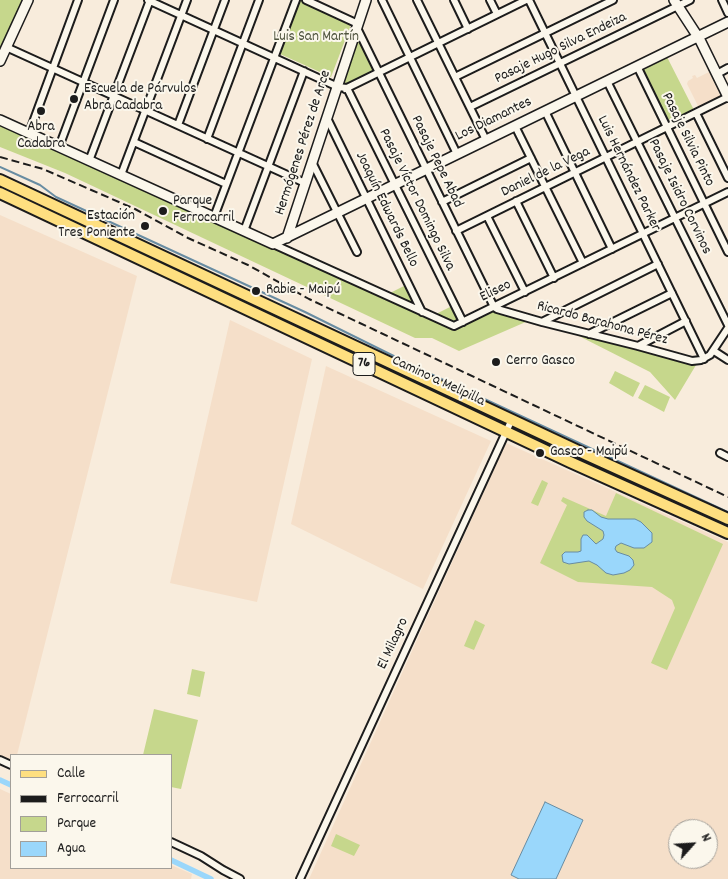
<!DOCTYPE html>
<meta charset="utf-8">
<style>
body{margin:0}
#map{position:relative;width:728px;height:879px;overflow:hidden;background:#f8ecdc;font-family:Dekko,sans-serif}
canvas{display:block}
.legend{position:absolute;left:10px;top:754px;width:162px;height:115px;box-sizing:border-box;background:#fbf7ec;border:1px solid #a29f99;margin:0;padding:6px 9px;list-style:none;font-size:15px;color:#1c1c1c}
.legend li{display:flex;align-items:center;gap:10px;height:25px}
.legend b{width:25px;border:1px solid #a29f99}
.north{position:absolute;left:668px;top:819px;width:50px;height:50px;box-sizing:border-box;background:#fbf7ec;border:1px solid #a29f99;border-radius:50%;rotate:64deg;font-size:14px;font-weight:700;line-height:20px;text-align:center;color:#1c1c1c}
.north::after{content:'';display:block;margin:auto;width:18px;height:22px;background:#1c1c1c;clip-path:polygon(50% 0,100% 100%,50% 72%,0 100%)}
</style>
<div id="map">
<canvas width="728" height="879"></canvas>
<ul class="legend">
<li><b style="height:6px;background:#fedf80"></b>Calle</li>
<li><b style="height:6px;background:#1c1c1c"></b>Ferrocarril</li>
<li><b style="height:14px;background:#c6d78c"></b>Parque</li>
<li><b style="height:14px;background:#9ad7fb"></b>Agua</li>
</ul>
<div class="north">N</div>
</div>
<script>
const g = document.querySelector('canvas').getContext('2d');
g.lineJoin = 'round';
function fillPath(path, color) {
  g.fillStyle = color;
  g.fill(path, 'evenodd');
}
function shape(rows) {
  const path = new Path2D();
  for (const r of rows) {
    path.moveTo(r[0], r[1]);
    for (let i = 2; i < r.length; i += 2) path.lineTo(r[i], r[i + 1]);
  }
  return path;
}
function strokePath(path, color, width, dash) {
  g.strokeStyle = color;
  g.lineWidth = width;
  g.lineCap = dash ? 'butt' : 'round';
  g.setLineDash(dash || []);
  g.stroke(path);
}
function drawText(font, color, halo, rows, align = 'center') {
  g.font = font + ' Dekko,sans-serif';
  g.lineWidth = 4;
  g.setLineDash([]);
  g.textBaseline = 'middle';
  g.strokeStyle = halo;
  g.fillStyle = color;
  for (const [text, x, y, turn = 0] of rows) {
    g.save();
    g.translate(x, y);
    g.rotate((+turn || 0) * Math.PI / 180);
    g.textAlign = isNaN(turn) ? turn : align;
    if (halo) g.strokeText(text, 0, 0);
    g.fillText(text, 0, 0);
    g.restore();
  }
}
const built = shape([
 [709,72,721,97,699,108,687,84,688,81,693,78,692,76,695,75,697,78],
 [0,215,137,276,17,755,11,755,11,769,0,764],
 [230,320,312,359,257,602,170,583],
 [326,366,491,441,423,589,291,524],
 [506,443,728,542,728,879,309,879],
 [678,829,708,829,708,859,678,859],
 [0,789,11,794,11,868,171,868,171,865,192,874,191,879,0,879]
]);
const green = shape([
 [0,0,25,0,0,53],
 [299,0,352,22,331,77,280,54],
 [358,42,360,43,374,71,348,84,345,83,343,81,356,43],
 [667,57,695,112,668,125,641,69],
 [0,125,451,328,492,310,528,321,459,351,432,338,415,338,65,173,0,147],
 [406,285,416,306,390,293],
 [452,306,460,320,453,323,436,314],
 [573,333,696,365,675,400,650,372],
 [615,371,640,383,633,397,609,383],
 [645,385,670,397,664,412,638,398],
 [542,480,548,483,538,506,531,503],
 [616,493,723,544,667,670,651,663,675,608,672,600,652,587,578,582,540,563,567,505,561,501,563,497,606,516],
 [475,620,485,625,474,650,464,646],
 [192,669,205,672,200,697,187,694],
 [154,709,198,720,181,789,171,787,171,755,143,755],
 [336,834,360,845,354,856,331,846]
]);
const water = shape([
 [588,510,592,510,601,517,608,519,635,519,641,522,652,533,652,542,644,548,634,548,621,543,616,546,615,549,617,552,629,556,633,560,634,565,630,570,624,573,613,575,606,573,597,565,589,561,569,564,563,562,562,555,565,552,578,552,581,551,581,539,583,535,587,535,596,544,603,539,604,535,603,531,587,521,584,517,584,512,588,510],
 [545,802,583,820,556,879,519,879,511,875,545,802]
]);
const stream = shape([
 [0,167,40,185,56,197,305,312,422,370,728,512]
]);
const canal = shape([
 [0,780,11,785],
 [171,860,211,879]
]);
const street = shape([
 [148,0,338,87,347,88,463,322],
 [306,0,358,24],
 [382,0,457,154],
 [417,0,486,140],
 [454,0,468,29],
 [490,0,497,14],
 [529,0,704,359],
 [722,0,728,13],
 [357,28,494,307],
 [6,47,305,183],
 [637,66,728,252],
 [717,74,728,68],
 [455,77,613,0],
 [607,81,728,325],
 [345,89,526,0],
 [470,107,690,0],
 [545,111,612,249],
 [696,113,728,178],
 [327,118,422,312],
 [178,125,225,0],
 [515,126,583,263],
 [29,133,78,0],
 [207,139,259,0],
 [134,142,226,184],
 [59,147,114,0],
 [89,161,150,0],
 [312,162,357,252],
 [121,175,187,0],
 [516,201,554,278],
 [442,202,531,158],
 [487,216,525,292],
 [214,217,296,0],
 [244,231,304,71],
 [456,231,728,97],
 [273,244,454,326,728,192],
 [494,307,497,309,542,322,638,346,692,361,701,360,710,355,728,328],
 [542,322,658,264],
 [589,334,672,293],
 [638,346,686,321],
 [714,351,728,360],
 [720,453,728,457],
 [0,760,11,765],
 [171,842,201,856,223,870,240,879],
 [300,879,512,419]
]);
const secondary = shape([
 [674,0,700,40,728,97],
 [0,61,28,0],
 [0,120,273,244,728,22],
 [287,238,366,0]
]);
const primary = shape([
 [0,180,587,455,728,519],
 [0,193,570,462,728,533]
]);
const rail = shape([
 [0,157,43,169,135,209,188,238,248,265,309,299,728,497]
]);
const markers = [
 [74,99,5,"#1c1c1c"],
 [41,111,5,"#1c1c1c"],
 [163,211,5,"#1c1c1c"],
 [145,226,5,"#1c1c1c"],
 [256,291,5,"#1c1c1c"],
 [496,362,5,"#1c1c1c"],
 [540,453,5,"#1c1c1c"]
];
const shields = [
 [364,364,22]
];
const shieldNames = [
 ["76",364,364]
];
const parkNames = [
 ["Luis San Martín",316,38]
];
const streetNames = [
 ["Pasaje Hugo Silva Endeiza",561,49,-26],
 ["Los Diamantes",494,120,-26],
 ["Pasaje Silvia Pinto",687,140,64],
 ["Hermógenes Pérez de Arce",304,143,-72],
 ["Pasaje Pepe Abad",436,162,64],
 ["Daniel de la Vega",546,173,-26],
 ["Luis Hernández Parker",628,174,64],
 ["Pasaje Isidro Corvinos",679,197,64],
 ["Pasaje Víctor Domingo Silva",416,200,64],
 ["Joaquín Edwards Bello",386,210,64],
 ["Eliseo",496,292,-26],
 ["Ricardo Barahona Pérez",602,324,15],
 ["Camino a Melipilla",438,382,25],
 ["El Milagro",394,644,-65]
];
const poiNames = [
 ["Escuela de Párvulos",84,90],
 ["Abra Cadabra",84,107],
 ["Abra",41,128,"center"],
 ["Cadabra",41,145,"center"],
 ["Parque",173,202],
 ["Ferrocarril",173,219],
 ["Estación",135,217,"right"],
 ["Tres Poniente",135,234,"right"],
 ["Rabie - Maipú",266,291],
 ["Cerro Gasco",506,362],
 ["Gasco - Maipú",550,453]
];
fillPath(built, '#f5dfc9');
fillPath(green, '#c6d78c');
fillPath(water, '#9ad7fb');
strokePath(water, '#688ca2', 1);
strokePath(stream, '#688ca2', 2);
strokePath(canal, '#9ad7fb', 5.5);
strokePath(street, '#1c1c1c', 10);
strokePath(secondary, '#1c1c1c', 12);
strokePath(primary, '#1c1c1c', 14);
strokePath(street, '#fbf7ec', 6);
strokePath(secondary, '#fbf7ec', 9);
strokePath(primary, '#fedf80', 10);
strokePath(rail, '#1c1c1c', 2, [8, 4]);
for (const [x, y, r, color] of markers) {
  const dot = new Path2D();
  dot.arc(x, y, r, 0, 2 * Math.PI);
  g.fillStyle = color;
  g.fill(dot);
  strokePath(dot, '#fbf7ec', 2);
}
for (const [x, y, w] of shields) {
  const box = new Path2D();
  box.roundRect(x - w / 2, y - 11.5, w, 23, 4);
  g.fillStyle = '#fbf7ec';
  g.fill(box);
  strokePath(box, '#1c1c1c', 1);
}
drawText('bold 14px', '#1c1c1c', null, shieldNames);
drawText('15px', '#4f543e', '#fbf7ec', parkNames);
drawText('15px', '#1c1c1c', '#fbf7ec', streetNames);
drawText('15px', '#1c1c1c', '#fbf7ec', poiNames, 'left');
</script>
